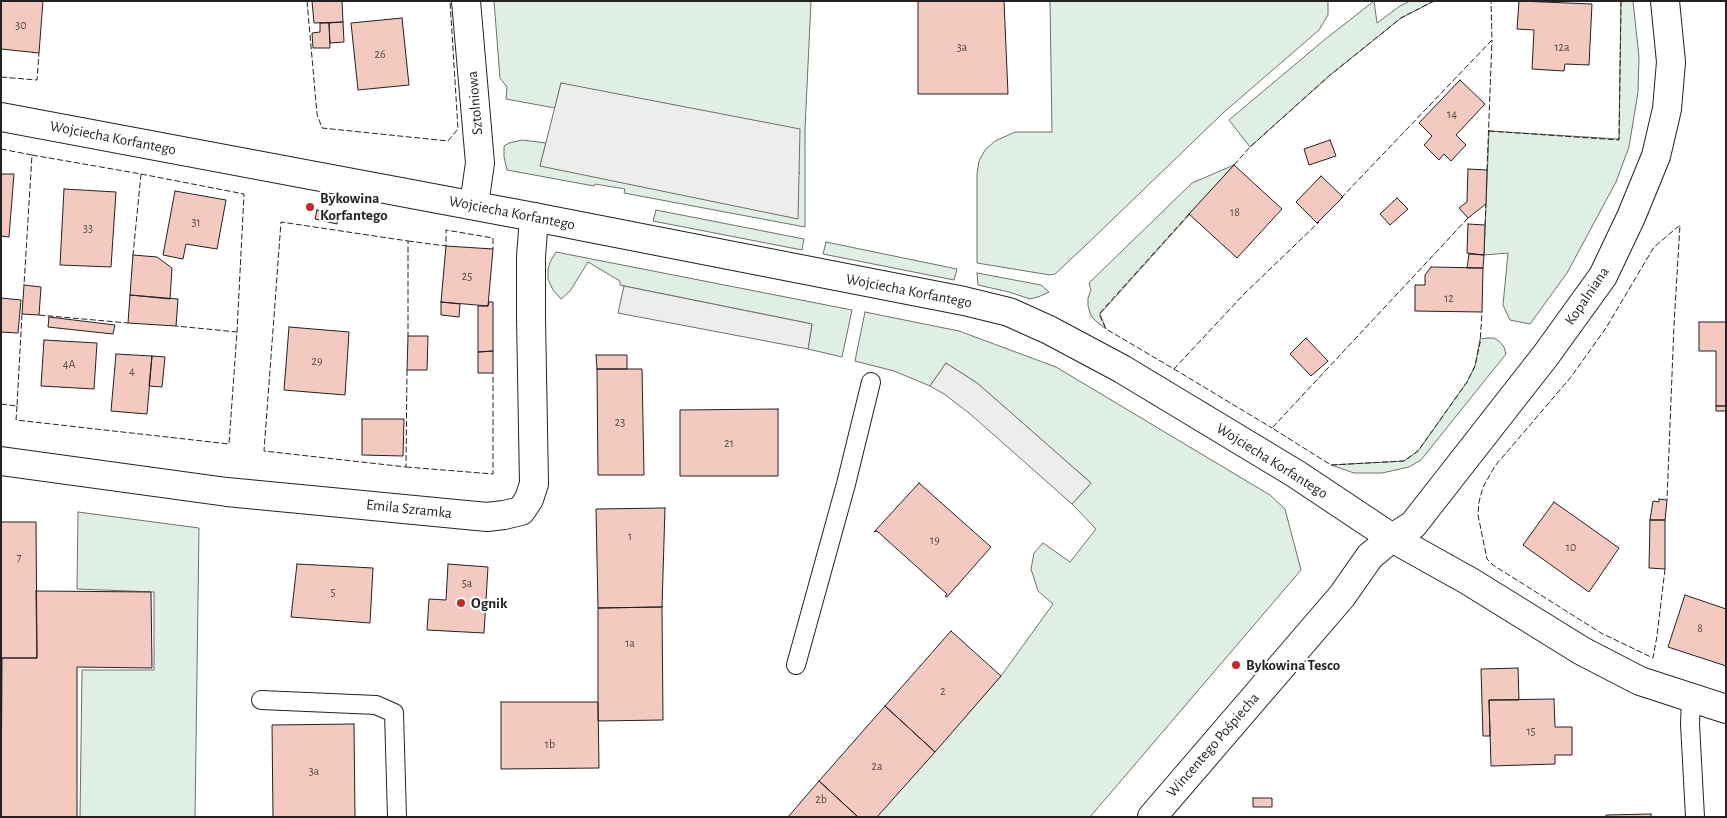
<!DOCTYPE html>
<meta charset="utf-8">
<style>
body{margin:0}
#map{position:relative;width:1727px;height:818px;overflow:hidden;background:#fff;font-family:"Alegreya Sans",sans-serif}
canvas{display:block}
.frame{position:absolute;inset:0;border:2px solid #222;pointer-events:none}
</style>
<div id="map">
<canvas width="1727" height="818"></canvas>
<div class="frame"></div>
</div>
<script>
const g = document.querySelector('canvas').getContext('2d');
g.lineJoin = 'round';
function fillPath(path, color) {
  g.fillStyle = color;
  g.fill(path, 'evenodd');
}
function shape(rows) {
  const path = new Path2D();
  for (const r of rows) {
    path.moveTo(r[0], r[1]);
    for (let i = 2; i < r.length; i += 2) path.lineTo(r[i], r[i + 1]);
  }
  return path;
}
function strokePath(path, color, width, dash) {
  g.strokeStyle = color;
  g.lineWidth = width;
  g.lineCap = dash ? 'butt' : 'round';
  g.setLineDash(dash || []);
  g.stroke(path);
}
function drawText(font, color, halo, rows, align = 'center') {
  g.font = font + ' "Alegreya Sans",sans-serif';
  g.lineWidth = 4;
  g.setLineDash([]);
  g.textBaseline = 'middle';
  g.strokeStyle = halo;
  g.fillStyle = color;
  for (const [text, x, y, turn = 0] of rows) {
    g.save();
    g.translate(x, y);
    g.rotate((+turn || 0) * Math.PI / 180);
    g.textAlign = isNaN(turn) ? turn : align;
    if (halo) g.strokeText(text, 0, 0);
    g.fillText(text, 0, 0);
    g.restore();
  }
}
const green = shape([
 [494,1,811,1,805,129,805,227,624,193,625,189,595,184,594,186,507,170,504,157,504,146,509,143,522,140,546,143,540,166,800,173,561,83,555,108,506,99,507,87,500,78,494,1],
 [1050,1,1328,1,1328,15,1319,30,1223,113,1085,246,1055,274,1050,275,977,263,977,174,979,161,985,150,995,141,1015,132,1052,132,1050,1],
 [1374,1,1377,23,1400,6,1410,1,1434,1,1401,18,1329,76,1250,147,1229,120,1323,41,1374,1],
 [1621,1,1633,1,1639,57,1638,92,1629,147,1616,182,1567,273,1530,324,1510,320,1503,305,1508,253,1484,255,1489,131,1619,139,1621,1],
 [1234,165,1100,314,1106,329,1097,322,1091,316,1088,306,1088,298,1091,290,1089,283,1192,183,1234,165],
 [656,210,804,239,802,250,653,221,656,210],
 [826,242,957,269,954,280,823,254,826,242],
 [556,252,852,310,842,357,808,349,812,324,624,286,620,285,620,281,588,262,570,291,561,299,553,290,548,279,548,269,550,262,556,252],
 [977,273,1041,285,1049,292,1038,297,1030,299,1009,292,978,285,977,273],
 [865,312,959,331,1056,367,1270,495,1285,509,1301,570,1090,817,875,817,1001,676,1053,604,1038,591,1031,569,1034,553,1043,543,1070,562,1096,529,1072,504,1091,483,977,383,946,363,930,386,894,371,855,361,865,312],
 [1488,338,1494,338,1499,341,1504,347,1506,354,1421,460,1409,467,1382,473,1354,473,1331,465,1404,461,1418,451,1467,382,1475,366,1480,339,1488,338],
 [78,512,199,528,195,817,80,817,82,670,154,670,154,592,77,589,78,512]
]);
const parking = shape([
 [561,83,800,129,798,219,540,166,561,83],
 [624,286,812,324,808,349,618,313,624,286],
 [946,363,977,383,992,396,1091,483,1072,504,969,413,944,394,930,386,946,363]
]);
const building = shape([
 [1,1,43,1,39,53,1,49,1,1],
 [312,1,342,1,343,22,314,23,312,1],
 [918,1,1004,1,1008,94,918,94,918,1],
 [1519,1,1592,4,1589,65,1565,64,1564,71,1532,69,1534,30,1517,29,1519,1],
 [402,18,409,85,358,90,351,23,402,18],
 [343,22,344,42,330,43,329,23,343,22],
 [320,23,329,23,330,48,313,48,312,33,320,32,320,23],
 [1460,80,1485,104,1456,135,1466,145,1451,161,1444,154,1439,160,1424,145,1432,136,1419,123,1460,80],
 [1330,140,1336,156,1309,165,1304,149,1330,140],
 [1234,165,1282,209,1237,258,1189,214,1234,165],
 [1468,169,1487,170,1486,204,1468,218,1459,208,1467,202,1468,169],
 [1,174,14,174,9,237,1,236,1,174],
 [1321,176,1343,197,1317,223,1296,202,1321,176],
 [64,189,116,192,111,267,60,265,64,189],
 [175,191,226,200,217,249,186,244,183,259,163,255,175,191],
 [1397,198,1408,209,1390,225,1380,214,1397,198],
 [317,210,339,215,337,224,315,219,317,210],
 [1468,224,1485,225,1484,255,1467,253,1468,224],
 [446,246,493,249,488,306,441,302,446,246],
 [1469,254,1484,255,1483,268,1467,268,1469,254],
 [133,255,157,257,172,268,170,299,130,295,133,255],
 [1431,267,1483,268,1482,312,1415,311,1415,285,1425,285,1425,275,1431,267],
 [24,285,41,287,39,315,22,314,24,285],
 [130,295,178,299,176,326,128,323,130,295],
 [1,298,21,300,18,333,1,332,1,298],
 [441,302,460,304,459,317,441,315,441,302],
 [489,302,493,302,493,351,478,352,478,306,488,306,489,302],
 [49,317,115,325,113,334,48,327,49,317],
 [1699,322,1726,322,1726,406,1716,406,1716,351,1699,351,1699,322],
 [289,327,349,332,345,395,284,390,289,327],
 [408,336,428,336,427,370,407,370,408,336],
 [1306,338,1328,361,1311,376,1290,354,1306,338],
 [44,340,97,343,94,389,41,386,44,340],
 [493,351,493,373,478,373,478,352,493,351],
 [116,354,152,356,147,414,111,411,116,354],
 [596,355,627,355,627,369,597,369,596,355],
 [152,356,165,357,162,387,149,386,152,356],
 [597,369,642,369,644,475,598,475,597,369],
 [1716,406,1726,406,1726,411,1716,411,1716,406],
 [778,409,778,476,680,476,680,410,778,409],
 [362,419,404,419,403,456,362,455,362,419],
 [919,483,991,547,947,597,945,596,947,594,877,531,874,532,919,483],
 [1659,499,1667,500,1665,520,1650,520,1653,501,1659,502,1659,499],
 [1554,502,1619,548,1589,592,1523,545,1554,502],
 [665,508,662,607,598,608,596,509,665,508],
 [1650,520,1665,520,1665,569,1649,568,1650,520],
 [1,522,36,522,37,658,1,658,1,522],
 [297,564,373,568,370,623,291,617,297,564],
 [448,564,488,567,484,633,427,630,429,599,446,600,448,564],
 [36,591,151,592,152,668,77,667,77,817,1,817,2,658,37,658,36,591],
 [1685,595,1726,609,1726,666,1668,647,1685,595],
 [662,607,663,720,598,721,598,608,662,607],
 [951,631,1001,676,935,752,885,706,951,631],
 [1518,668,1519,700,1489,700,1490,736,1483,736,1481,669,1518,668],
 [1554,699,1555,727,1572,727,1572,755,1555,755,1555,764,1491,766,1489,700,1554,699],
 [501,702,598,702,599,768,501,769,501,702],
 [885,706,935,752,877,817,858,817,819,781,885,706],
 [354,724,355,817,273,817,272,725,354,724],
 [819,781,858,817,788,817,819,781],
 [1253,798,1272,798,1272,807,1253,807,1253,798],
 [1651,814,1651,817,1606,817,1606,815,1651,814]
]);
const lane = shape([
 [796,665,846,484,871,382],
 [1691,699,1690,724,1695,817],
 [261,700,376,705,394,713,397,817]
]);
const street = shape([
 [466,1,480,163,474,205],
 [1,461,227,492,487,517,504,515,521,511,529,499,534,484,531,318,531,257,534,217],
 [1152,817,1342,596,1370,556,1392,538,1413,525,1546,355,1603,276,1631,217,1656,156,1667,109,1671,62,1665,1]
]);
const secondary = shape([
 [1,117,534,217,964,301,1009,312,1049,330,1122,369,1296,474,1392,538,1469,581,1582,651,1640,681,1726,709]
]);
const fence = shape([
 [307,1,317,114,322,128,448,141,458,129,450,1],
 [1,77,37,80,39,53],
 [1489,131,1619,140,1621,1],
 [1,149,32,155,24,285],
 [32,155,141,174,133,255],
 [1234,165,1250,147,1329,76,1401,18,1434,1],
 [1487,170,1492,40],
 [141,174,244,194,237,332],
 [1341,198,1492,40,1491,1],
 [1189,214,1099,314,1106,329,1174,369,1244,294,1319,222],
 [1468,218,1272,428,1331,465,1404,461,1418,451,1467,382,1475,366,1480,343,1482,312],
 [1485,225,1486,204],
 [408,241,446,246,446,230,493,238,493,249],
 [39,315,128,323],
 [1174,369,1272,428],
 [407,370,406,467,264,451,281,222,408,241,408,336],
 [1,404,17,406,22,314],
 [17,406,16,420,229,444,237,332,176,326],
 [406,467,493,474,493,373],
 [1665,569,1657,636,1653,658,1601,633,1493,565,1487,559,1478,515,1479,502,1483,487,1495,466,1571,377,1606,328,1654,247,1680,225,1674,325,1667,500]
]);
const markers = [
 [310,207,5,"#c62828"],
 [461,603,5,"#c62828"],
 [1236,665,5,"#c62828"]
];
const numberNames = [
 ["30",21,25],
 ["3a",962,47],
 ["12a",1562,47],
 ["26",380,54],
 ["14",1452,114],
 ["18",1235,212],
 ["31",196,222],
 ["33",88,228],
 ["25",467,276],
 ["12",1449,298],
 ["29",317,361],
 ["4A",69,364],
 ["4",132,371],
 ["23",620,422],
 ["21",729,443],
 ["1",630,536],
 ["19",935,540],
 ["10",1571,547],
 ["7",19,557],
 ["5a",467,583],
 ["5",333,592],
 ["8",1700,628],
 ["1a",630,643],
 ["2",943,691],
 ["15",1531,731],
 ["1b",550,744],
 ["2a",877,766],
 ["3a",314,771],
 ["2b",821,799]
];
const streetNames = [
 ["Sztolniowa",475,103,-95],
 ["Wojciecha Korfantego",113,138,11],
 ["Wojciecha Korfantego",512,213,11],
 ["Wojciecha Korfantego",909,291,11],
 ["Kopalniana",1587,296,-56],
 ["Wojciecha Korfantego",1272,461,32],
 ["Emila Szramka",409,509,6],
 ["Wincentego Pośpiecha",1213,745,-49]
];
const poiNames = [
 ["Bykowina",320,198],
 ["Korfantego",320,215],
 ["Ognik",471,603],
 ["Bykowina Tesco",1246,665]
];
fillPath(green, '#e0efe3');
strokePath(green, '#6f6f6f', 1);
fillPath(parking, '#ededed');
strokePath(parking, '#6f6f6f', 1);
fillPath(building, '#f3c9c0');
strokePath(building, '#222', 1);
strokePath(lane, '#222', 20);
strokePath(street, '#222', 30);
strokePath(secondary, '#222', 30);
strokePath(lane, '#fff', 18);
strokePath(street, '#fff', 28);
strokePath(secondary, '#fff', 28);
strokePath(fence, '#222', 1, [6, 2.5]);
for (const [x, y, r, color] of markers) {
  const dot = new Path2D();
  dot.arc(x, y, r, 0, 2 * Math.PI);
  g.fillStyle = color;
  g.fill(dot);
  strokePath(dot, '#fff', 2);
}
drawText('12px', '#564c4a', null, numberNames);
drawText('15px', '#222', '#fff', streetNames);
drawText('bold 15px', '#222', '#fff', poiNames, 'left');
</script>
